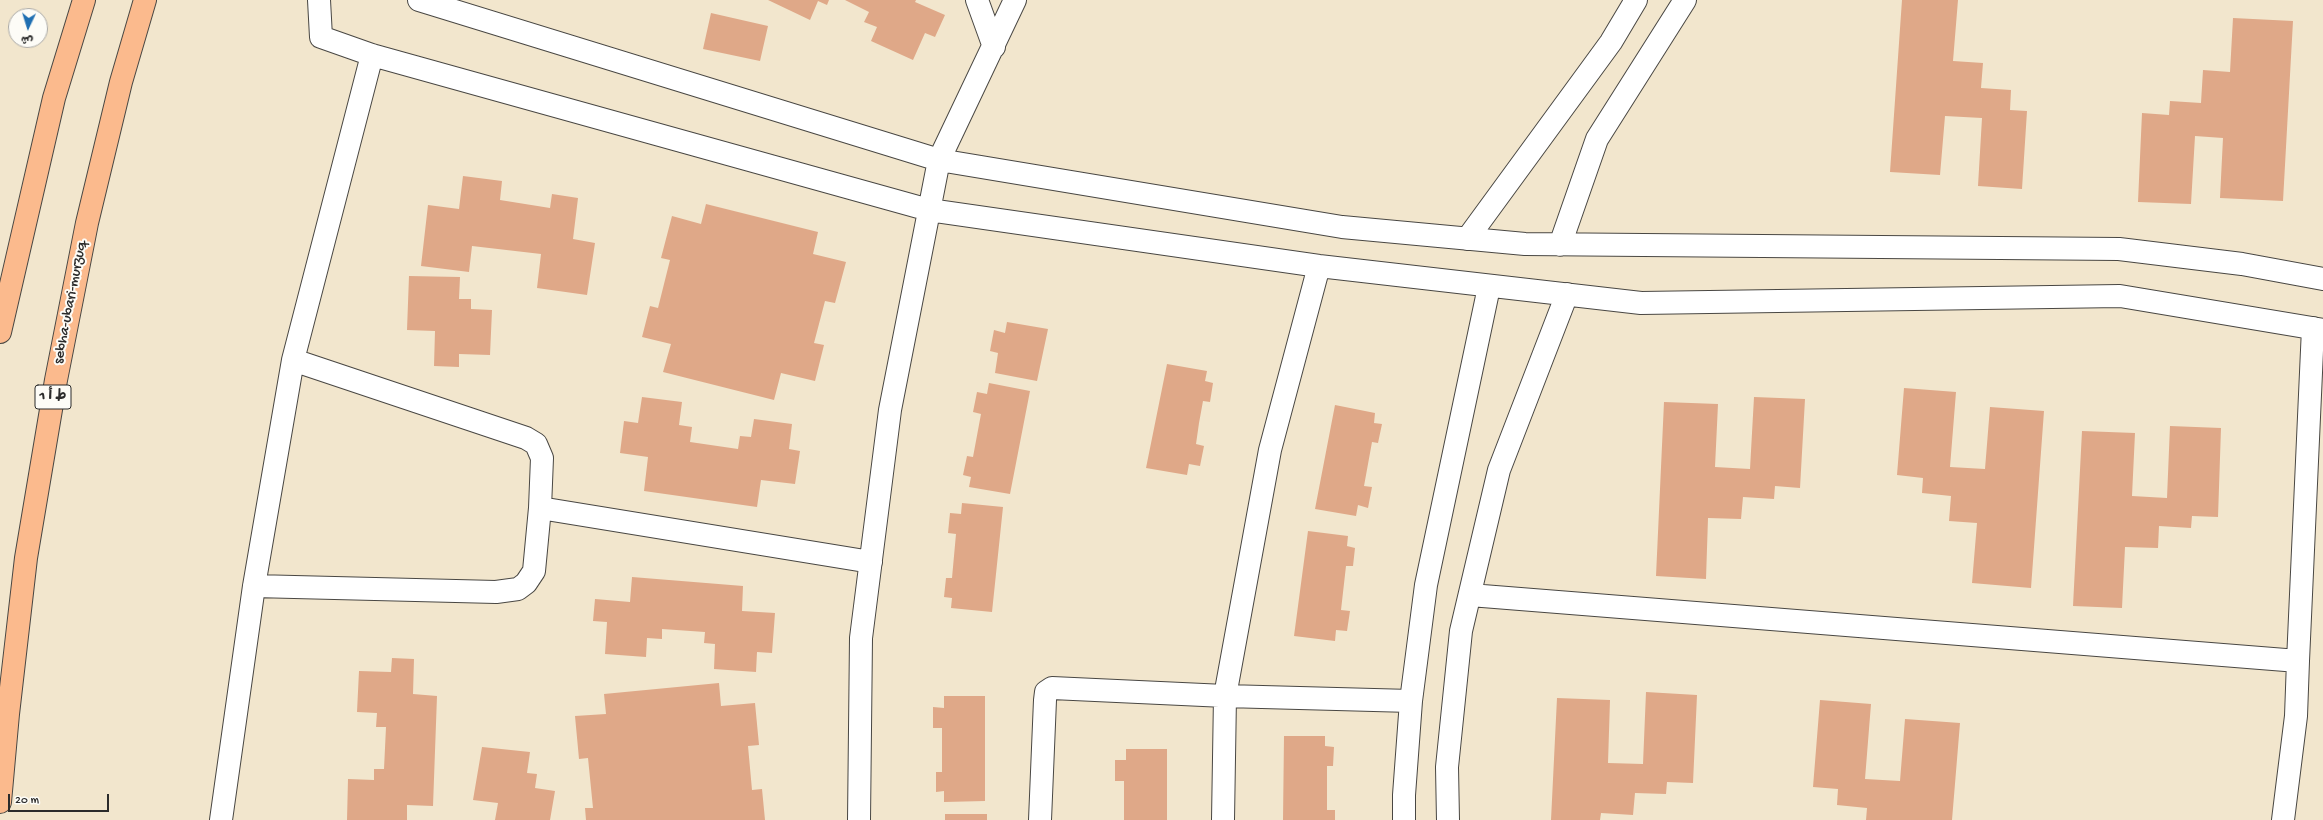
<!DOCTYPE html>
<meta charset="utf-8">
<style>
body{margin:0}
#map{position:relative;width:2323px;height:820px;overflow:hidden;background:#f2e6cd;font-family:"Gochi Hand","Playpen Sans Arabic",sans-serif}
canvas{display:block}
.north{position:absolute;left:8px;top:8px;width:40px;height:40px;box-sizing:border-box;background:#fdfcf7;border:1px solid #a9a8a5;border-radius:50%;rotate:184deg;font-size:11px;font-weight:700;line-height:16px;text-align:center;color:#2b2b2b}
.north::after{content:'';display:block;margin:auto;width:14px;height:18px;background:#1f6fb2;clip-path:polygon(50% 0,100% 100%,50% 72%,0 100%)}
.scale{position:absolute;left:8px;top:794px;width:101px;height:18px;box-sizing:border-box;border:2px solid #2b2b2b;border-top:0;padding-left:5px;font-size:12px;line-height:14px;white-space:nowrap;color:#2b2b2b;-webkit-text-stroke:3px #fdfcf7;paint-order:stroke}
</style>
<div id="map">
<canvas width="2323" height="820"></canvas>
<div class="north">ش</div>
<div class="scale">20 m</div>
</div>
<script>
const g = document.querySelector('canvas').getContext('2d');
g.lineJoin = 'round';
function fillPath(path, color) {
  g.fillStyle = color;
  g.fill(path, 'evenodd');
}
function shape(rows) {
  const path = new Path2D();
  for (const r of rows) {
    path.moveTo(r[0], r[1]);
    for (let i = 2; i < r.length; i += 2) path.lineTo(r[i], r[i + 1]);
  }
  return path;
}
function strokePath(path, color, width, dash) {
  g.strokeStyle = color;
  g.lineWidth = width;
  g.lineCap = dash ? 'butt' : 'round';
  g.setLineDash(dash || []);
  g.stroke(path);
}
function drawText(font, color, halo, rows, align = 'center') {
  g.font = font + ' "Gochi Hand","Playpen Sans Arabic",sans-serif';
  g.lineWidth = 4;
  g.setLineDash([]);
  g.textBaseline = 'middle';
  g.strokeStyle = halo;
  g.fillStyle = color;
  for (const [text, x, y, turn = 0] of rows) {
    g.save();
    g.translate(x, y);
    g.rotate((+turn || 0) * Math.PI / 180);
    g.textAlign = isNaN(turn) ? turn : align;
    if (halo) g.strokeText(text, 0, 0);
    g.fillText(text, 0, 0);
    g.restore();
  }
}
const building = shape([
 [768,0,829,0,827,5,818,1,810,20],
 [845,0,916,0,915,2,945,15,935,37,925,33,913,60,871,41,877,27,864,22,869,12],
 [1902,0,1958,0,1953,61,1983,63,1981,88,2011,90,2010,110,2027,111,2022,189,1978,186,1982,118,1945,116,1940,175,1890,172],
 [711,13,768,26,760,61,703,49],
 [2233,18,2293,21,2283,201,2220,198,2223,138,2195,136,2191,204,2138,202,2142,113,2169,115,2170,101,2201,103,2203,70,2230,72],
 [463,176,502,181,500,200,550,208,552,194,578,198,573,239,595,243,587,295,537,288,541,254,472,246,469,272,421,266,428,205,459,209],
 [706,204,818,232,813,254,846,262,835,303,825,301,814,343,824,345,815,381,781,373,774,400,663,372,671,344,642,337,650,306,658,308,670,260,661,258,672,216,701,224],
 [409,276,460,277,459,299,471,299,471,309,492,310,490,355,459,354,459,367,434,366,435,331,407,330],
 [1007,322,1048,329,1037,381,995,373,998,353,990,351,994,330,1005,333],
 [1167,364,1207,371,1205,381,1213,383,1210,402,1203,401,1199,423,1196,444,1204,446,1200,466,1189,464,1187,475,1146,468],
 [989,383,1030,391,1010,494,969,487,971,477,963,475,967,456,973,457,981,414,973,412,977,392,987,394],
 [1904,388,1956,392,1950,467,1985,469,1990,407,2044,411,2031,588,1972,583,1977,523,1949,521,1951,496,1922,493,1923,478,1897,475],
 [642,397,682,402,679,425,692,427,690,442,738,449,740,436,751,437,754,419,792,424,789,449,800,451,795,484,761,480,757,507,644,491,648,457,620,453,624,421,638,423],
 [1754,397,1805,399,1800,488,1775,486,1774,499,1743,497,1741,519,1708,518,1706,579,1656,576,1664,402,1718,404,1715,467,1750,469],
 [1335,405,1375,413,1374,423,1382,424,1378,443,1372,442,1364,486,1372,487,1368,508,1358,505,1356,516,1315,509],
 [2170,426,2221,428,2218,517,2192,516,2191,528,2159,526,2158,548,2125,547,2122,608,2073,606,2082,431,2135,433,2132,496,2167,498],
 [962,503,1003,507,992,612,951,608,952,598,944,597,946,578,952,578,956,534,948,533,950,513,961,514],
 [1308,531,1348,536,1347,546,1355,548,1353,566,1346,566,1341,610,1350,611,1347,631,1336,630,1335,641,1294,636],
 [632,577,743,586,742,611,775,613,772,653,757,652,756,672,714,669,715,644,704,643,705,632,662,629,662,639,647,638,646,657,605,654,607,622,593,621,595,599,630,602],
 [392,658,414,659,413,694,437,696,433,806,407,805,407,820,347,820,348,779,374,780,374,769,384,769,386,727,376,727,377,713,357,712,359,671,391,672],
 [719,683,721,706,755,703,759,745,748,746,752,790,762,789,765,820,586,820,585,808,593,808,588,758,579,759,575,716,606,714,604,694],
 [1646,692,1697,695,1693,783,1667,782,1666,794,1635,793,1633,815,1601,813,1600,820,1551,820,1557,698,1610,700,1608,763,1643,764],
 [944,696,985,696,985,801,944,802,944,791,936,792,936,772,942,772,942,728,933,728,933,707,944,708],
 [1820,700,1871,704,1865,779,1900,781,1905,719,1960,723,1952,820,1866,820,1867,808,1837,805,1838,789,1813,787],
 [1284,736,1325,736,1325,746,1334,747,1333,766,1327,766,1327,810,1335,810,1335,820,1283,820],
 [482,747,530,752,527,773,537,774,535,788,555,791,550,820,495,820,498,803,473,800],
 [1126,749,1167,749,1167,820,1124,820,1124,781,1115,781,1115,760,1126,760],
 [945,814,987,814,987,820,945,820]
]);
const minor = shape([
 [319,0,321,37,372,55,929,210,1319,266,1641,303,2120,296,2323,330],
 [419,0,939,160,1342,227,1525,244,2119,249,2242,264,2323,279],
 [977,0,994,47],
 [1467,239,1611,42,1636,0],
 [1560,245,1597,139,1685,0],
 [293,360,526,438,536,444,542,458,540,508,871,562],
 [254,586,496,592,518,589,526,583,534,571,540,508],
 [1470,595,2298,661,2296,716,2283,820],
 [2298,661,2313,328],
 [221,820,254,586,293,360,372,55],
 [859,820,861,638,890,410,939,160,1015,0],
 [1040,820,1045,700,1046,692,1052,688,1225,696,1411,701],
 [1223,820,1225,696,1270,450,1319,266],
 [1404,820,1404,795,1411,701,1426,585,1489,287],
 [1448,820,1447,767,1461,631,1499,470,1567,294]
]);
const highway = shape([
 [0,332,54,98,84,0],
 [0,802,8,714,26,558,56,380,87,223,121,82,145,0]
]);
const shields = [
 [53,397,36]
];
const shieldNames = [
 ["ط أ 1",53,397]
];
const streetNames = [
 ["sebha-ubari-murzuq",71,303,-79]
];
fillPath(building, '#dfa888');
strokePath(minor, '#494743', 24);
strokePath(highway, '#494743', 24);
strokePath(minor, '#fff', 22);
strokePath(highway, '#fbba8d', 22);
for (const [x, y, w] of shields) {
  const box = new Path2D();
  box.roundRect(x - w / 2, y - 12, w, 24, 3);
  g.fillStyle = '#fdfcf7';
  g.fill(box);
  strokePath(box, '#2b2b2b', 1);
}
drawText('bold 14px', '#2b2b2b', null, shieldNames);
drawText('15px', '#2b2b2b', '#fdfcf7', streetNames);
</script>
